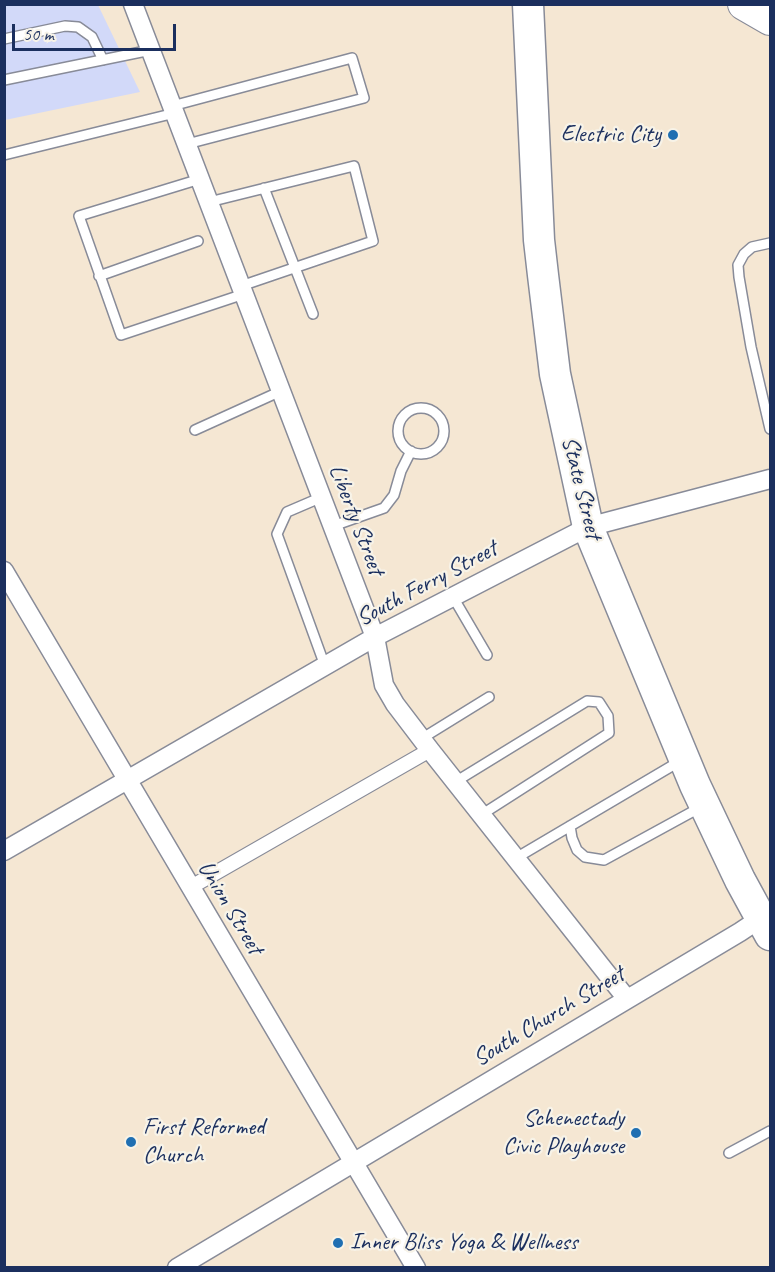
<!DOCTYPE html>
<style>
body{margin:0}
#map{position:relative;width:775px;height:1272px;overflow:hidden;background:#f5e7d3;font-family:Caveat,sans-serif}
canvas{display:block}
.frame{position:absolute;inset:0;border:6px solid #1b2f5e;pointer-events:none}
.scale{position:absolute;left:12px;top:24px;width:164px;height:27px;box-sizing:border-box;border:3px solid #1b2f5e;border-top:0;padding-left:8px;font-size:18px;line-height:21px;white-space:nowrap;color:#1b2f5e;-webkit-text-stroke:4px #f7f3e8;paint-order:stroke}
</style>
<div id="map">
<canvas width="775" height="1272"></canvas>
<div class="frame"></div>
<div class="scale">50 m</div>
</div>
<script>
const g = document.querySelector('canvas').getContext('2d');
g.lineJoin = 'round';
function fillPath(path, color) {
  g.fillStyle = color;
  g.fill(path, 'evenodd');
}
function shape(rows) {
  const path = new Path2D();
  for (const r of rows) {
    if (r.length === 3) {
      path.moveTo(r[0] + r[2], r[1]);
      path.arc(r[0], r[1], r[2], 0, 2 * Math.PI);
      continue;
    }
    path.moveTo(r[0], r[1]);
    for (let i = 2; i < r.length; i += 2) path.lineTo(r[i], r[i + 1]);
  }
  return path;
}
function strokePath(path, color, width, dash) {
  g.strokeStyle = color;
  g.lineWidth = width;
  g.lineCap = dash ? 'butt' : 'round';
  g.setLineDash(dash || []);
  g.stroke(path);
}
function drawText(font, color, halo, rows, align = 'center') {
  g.font = font + ' Caveat,sans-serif';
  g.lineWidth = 4.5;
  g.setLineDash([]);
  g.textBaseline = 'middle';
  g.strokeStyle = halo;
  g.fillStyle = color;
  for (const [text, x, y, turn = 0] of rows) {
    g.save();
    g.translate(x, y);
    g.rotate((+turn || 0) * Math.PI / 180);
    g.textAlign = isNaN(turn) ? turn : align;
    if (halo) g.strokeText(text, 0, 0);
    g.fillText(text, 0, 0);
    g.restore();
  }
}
const built = shape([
 [5,5,98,5,140,92,5,120]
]);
const service = shape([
 [4,39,65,26,78,27,92,37,103,60],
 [4,80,151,50],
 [172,106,352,58,364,98,187,144],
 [4,155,175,113],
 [200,179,79,216,121,335,244,294],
 [264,188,313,314],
 [209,202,354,166,373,241,241,286],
 [770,243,752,247,744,254,738,265,739,277,751,347,770,429],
 [99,276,198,241],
 [421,431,23],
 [195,430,281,391],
 [322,497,287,512,277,534,325,666],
 [333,526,384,508,394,495,401,471,411,451],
 [453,597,487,655],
 [421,739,489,697],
 [455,782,587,701,599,702,608,716,609,733,481,815],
 [570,826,572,838,577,850,585,857,604,860,701,807],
 [516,858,682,760],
 [729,1153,770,1131]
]);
const pedestrian = shape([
 [191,887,430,750]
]);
const minor = shape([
 [133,4,375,637,384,685,395,704,430,750,627,999],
 [4,571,416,1268],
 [4,851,375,637,588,527,770,479],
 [177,1268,740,932,761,918,768,916]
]);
const primary = shape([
 [528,4,539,240,543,275,555,374,588,527,695,785,740,880,770,935]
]);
const trunk = shape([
 [744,4,770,19]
]);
const markers = [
 [673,135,6,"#1f6fb2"],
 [636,1133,6,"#1f6fb2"],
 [131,1142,6,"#1f6fb2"],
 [338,1243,6,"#1f6fb2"]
];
const poiNames = [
 ["Electric City",661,135],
 ["Schenectady",624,1119],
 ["Civic Playhouse",624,1147],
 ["First Reformed",143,1128,"left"],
 ["Church",143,1156,"left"],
 ["Inner Bliss Yoga & Wellness",350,1243,"left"]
];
const streetNames = [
 ["State Street",581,488,76],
 ["Liberty Street",356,520,69],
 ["South Ferry Street",427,584,-28],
 ["Union Street",230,908,59],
 ["South Church Street",549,1017,-31]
];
fillPath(built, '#d2d9f9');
strokePath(service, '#888b98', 12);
strokePath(pedestrian, '#888b98', 16);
strokePath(minor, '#888b98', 21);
strokePath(primary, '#888b98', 33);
strokePath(trunk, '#888b98', 34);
strokePath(service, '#fff', 9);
strokePath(pedestrian, '#fff', 14);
strokePath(minor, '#fff', 18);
strokePath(primary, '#fff', 30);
strokePath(trunk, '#fff', 32);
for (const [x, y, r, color] of markers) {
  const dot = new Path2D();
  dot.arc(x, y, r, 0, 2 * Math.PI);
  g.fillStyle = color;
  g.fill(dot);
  strokePath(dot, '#f7f3e8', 2);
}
drawText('24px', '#1b2f5e', '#f7f3e8', poiNames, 'right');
drawText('24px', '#1b2f5e', '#f7f3e8', streetNames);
</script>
